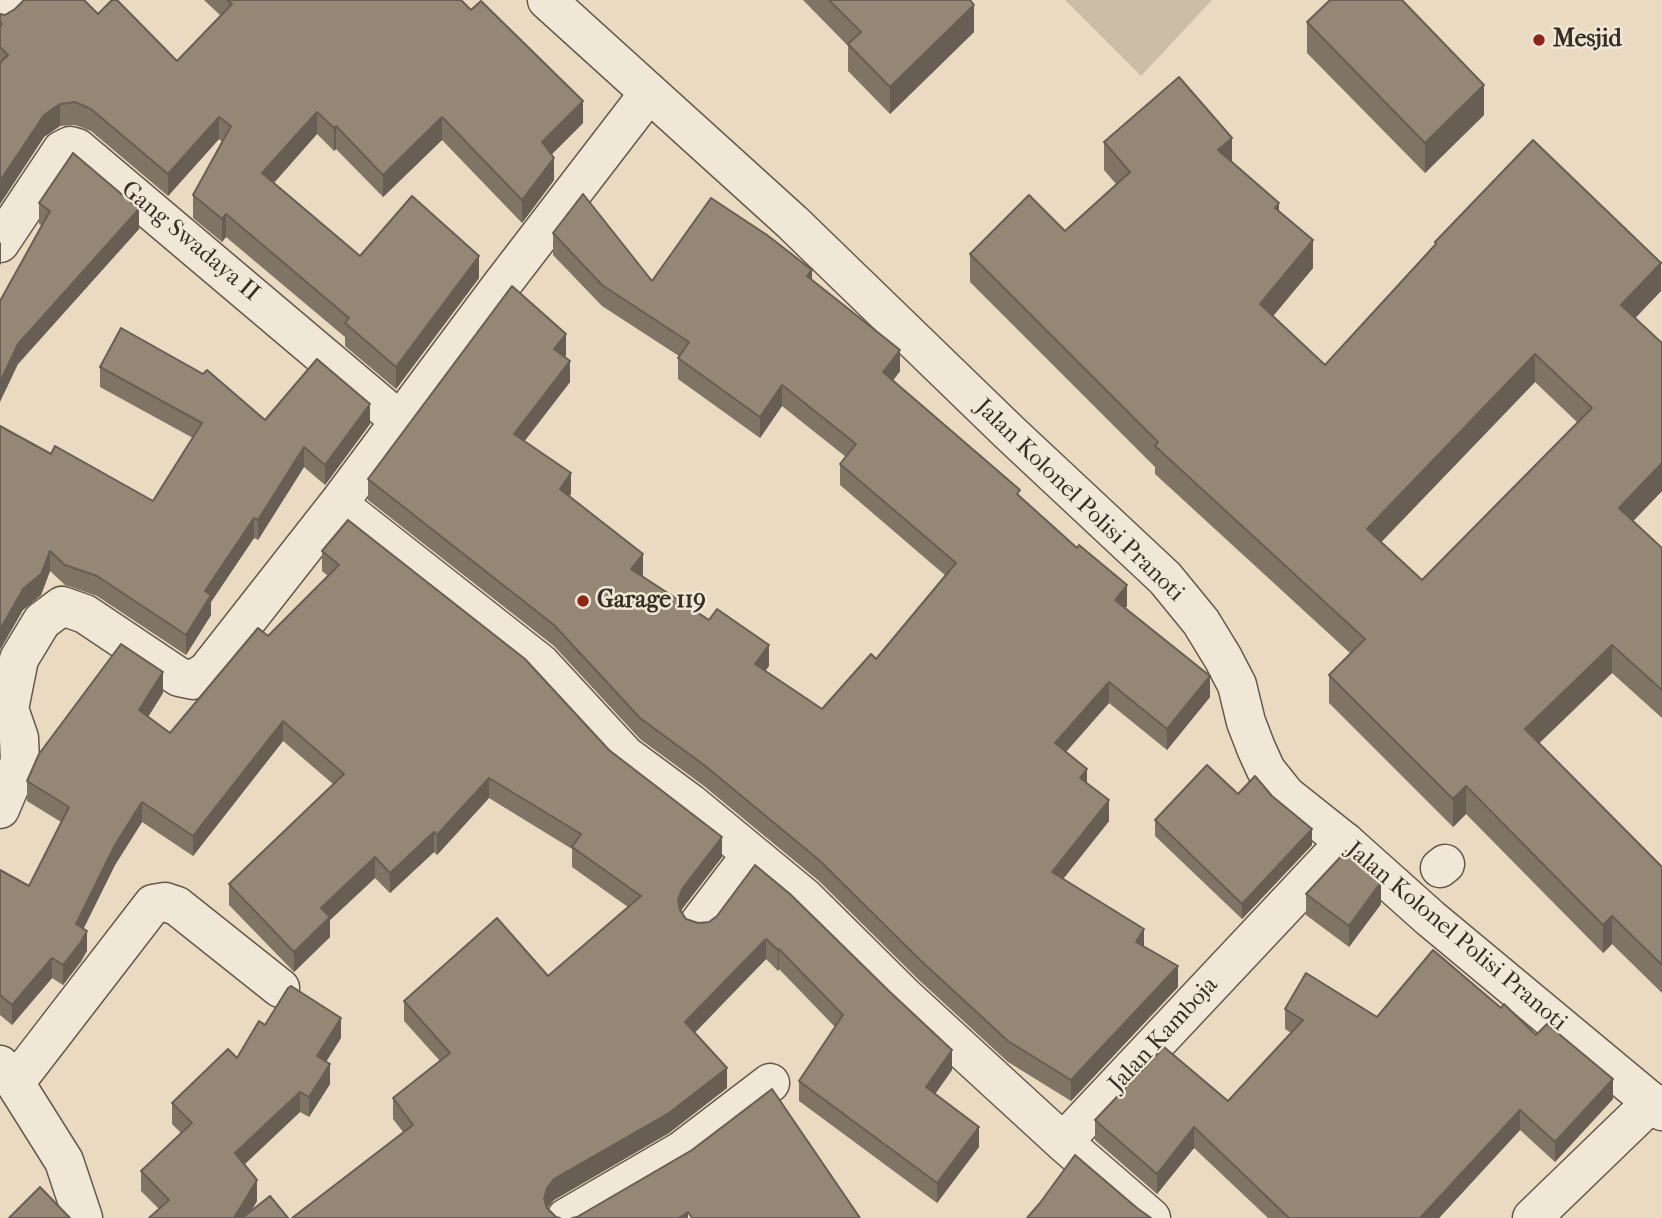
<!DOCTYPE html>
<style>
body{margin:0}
canvas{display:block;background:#e9dac1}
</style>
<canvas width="1662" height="1218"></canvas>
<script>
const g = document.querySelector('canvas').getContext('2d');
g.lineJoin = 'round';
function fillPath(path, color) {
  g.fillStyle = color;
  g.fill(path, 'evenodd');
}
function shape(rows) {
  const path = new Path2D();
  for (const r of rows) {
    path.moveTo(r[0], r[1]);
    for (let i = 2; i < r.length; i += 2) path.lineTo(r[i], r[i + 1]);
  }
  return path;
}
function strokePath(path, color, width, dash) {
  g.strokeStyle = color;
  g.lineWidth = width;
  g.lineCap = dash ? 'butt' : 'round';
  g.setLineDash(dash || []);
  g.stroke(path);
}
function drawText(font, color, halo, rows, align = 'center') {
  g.font = font + ' "IM FELL French Canon",serif';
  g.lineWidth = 5;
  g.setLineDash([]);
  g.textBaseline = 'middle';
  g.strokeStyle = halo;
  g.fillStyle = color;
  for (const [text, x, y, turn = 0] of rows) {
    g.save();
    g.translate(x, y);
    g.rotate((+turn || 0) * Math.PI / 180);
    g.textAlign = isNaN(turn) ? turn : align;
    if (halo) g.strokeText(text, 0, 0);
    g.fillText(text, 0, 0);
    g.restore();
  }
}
const green = shape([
 [1065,0,1212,0,1141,76]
]);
const minor = shape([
 [0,16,16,0],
 [0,243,62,150,70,146,77,148,400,421],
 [338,504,540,663,625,755,690,803,805,898,905,997,1063,1142,1151,1218],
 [0,809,20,762,19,738,9,709,19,659,42,621,62,606,85,614,179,677,193,680,207,671,338,504,500,287,649,93],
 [1440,868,1445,864],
 [700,922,751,855],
 [0,1065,15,1083,64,1161,83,1218],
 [15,1083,153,904,165,902,177,906,280,988],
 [1063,1142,1345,842],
 [566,1218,681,1151,770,1083],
 [1532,1218,1652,1102]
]);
const tertiary = shape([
 [547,0,792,222,1011,434,1165,578,1201,622,1223,658,1237,685,1246,722,1256,748,1266,770,1286,795,1345,842,1430,918,1662,1111]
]);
const wall = shape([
 [204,0,461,0,583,123,552,154,554,180,522,223,442,140,383,197,336,149,334,151,317,134,274,183,360,256,479,278,396,389,345,346,345,337,226,237,222,242,193,218,193,195,222,142,219,139,168,196,91,131,75,125,60,126,44,137,0,204,0,14,5,15,15,9,98,14,177,61,221,16],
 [803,0,970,0,974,32,890,114,848,71,848,46],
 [1307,22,1484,115,1425,173,1307,53],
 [1104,142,1232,162,1279,212,1313,268,1273,316,1325,365,1435,246,1435,242,1661,291,1635,318,1662,491,1633,521,1662,548,1662,718,1612,673,1539,743,1662,867,1662,993,1612,944,1603,953,1466,814,1453,827,1329,703,1329,675,1350,653,1155,474,1155,467,970,282,970,254,1065,231,1116,184,1104,170],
 [1535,382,1578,423,1422,580,1381,542],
 [39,203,139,229,18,364,42,226,39,224],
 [553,233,652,281,812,280,900,371,893,381,1020,497,1127,606,1125,608,1210,697,1167,750,1109,703,1066,752,1087,784,1109,821,1063,879,1144,946,1178,987,1071,1101,1008,1062,920,981,819,881,704,786,640,739,554,646,368,500,368,479,566,355,565,357,570,382,524,441,571,494,569,496,643,575,642,576,769,666,765,671,822,709,876,659,946,576,840,485,840,464,846,457,782,406,760,438,678,379,678,358,679,356,602,306,553,255],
 [100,367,265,420,370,424,325,485,304,467,258,540,254,538,211,602,211,615,186,655,97,596,65,585,50,571,41,595,23,610,51,454,153,501,193,438,100,387],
 [322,551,609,750,722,857,682,909,681,912,686,919,698,923,709,922,717,916,755,865,952,1070,935,1094,979,1147,937,1203,799,1101,799,1081,835,1027,779,969,778,971,766,959,694,1033,727,1088,669,1133,554,1200,547,1208,292,1218,403,1132,393,1119,393,1098,440,1061,404,1021,404,1001,548,976,628,907,572,867,572,849,489,798,437,855,434,852,390,893,375,878,330,920,330,937,294,972,229,905,229,884,333,784,283,741,193,856,142,822,115,865,83,929,87,951,81,962,63,985,52,978,12,1025,0,1015,0,870,29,886,61,822,27,801,27,781,163,693,148,717,170,733,328,576,322,571],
 [1238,794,1312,845,1242,919,1155,836,1155,820],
 [1306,894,1381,904,1349,947,1306,915],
 [1501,1008,1536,1035,1613,1099,1555,1162,1520,1130,1439,1218,1268,1218,1194,1148,1157,1194,1095,1140,1095,1120,1228,1101,1291,1033,1285,1029,1285,1009,1377,1017],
 [265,1025,341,1038,326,1062,330,1084,309,1117,300,1112,244,1165,257,1201,251,1212,159,1209,141,1191,141,1171,181,1133,172,1124,172,1103,237,1058]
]);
const shadedWall = shape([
 [974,5,974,32,890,114,890,87],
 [1484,85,1484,115,1425,173,1425,143],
 [583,101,583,123,542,164,542,142],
 [60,104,60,126,44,137,0,204,0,181,44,115],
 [317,112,317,134,262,196,262,173],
 [219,117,219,139,168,196,168,174],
 [442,117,442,140,383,197,383,175],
 [336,126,336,149,334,151,334,128],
 [1232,138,1232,166,1218,150],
 [554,158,554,180,522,223,522,200],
 [1279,203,1279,231,1275,208],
 [139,209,139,229,18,364,0,402,0,382,18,344],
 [226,214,226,237,222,242,222,219],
 [1313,240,1313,268,1260,332,1260,304],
 [1,242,1,264,0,265,0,243],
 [479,256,479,278,396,389,396,367],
 [1661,263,1661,291,1621,333,1621,305],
 [812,270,812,291,807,276],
 [566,334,566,355,554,370,554,349],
 [900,350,900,371,883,393,883,372],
 [1535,354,1535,382,1367,557,1367,529],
 [570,361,570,382,514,455,514,434],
 [782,385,782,406,760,438,760,417],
 [370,404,370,424,325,485,325,465],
 [304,447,304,467,258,540,258,520],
 [1662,463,1662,491,1619,536,1619,508],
 [571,473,571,494,560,510,560,489],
 [254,518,254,538,211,602,211,615,186,655,186,635,205,591],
 [50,551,50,571,41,595,23,610,0,650,0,630,23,589],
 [643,554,643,575,631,590,631,569],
 [1127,585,1127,606,1115,621,1115,600],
 [769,645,769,666,755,685,755,664],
 [1612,645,1612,673,1525,757,1525,729],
 [163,672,163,693,139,731,139,710],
 [1210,676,1210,697,1167,750,1167,729],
 [1109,682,1109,703,1055,764,1055,743],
 [283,721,283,741,193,856,193,836],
 [1087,769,1087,791,1080,778],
 [489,778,489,798,437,855,437,835],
 [1466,786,1466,814,1453,827,1453,799],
 [1109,800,1109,821,1052,893,1052,872],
 [142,802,142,822,115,865,76,944,76,924,115,845],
 [1312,829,1312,845,1242,919,1242,904],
 [434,832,434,852,390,893,390,873],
 [722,837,722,857,682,909,678,920,678,900,682,889],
 [375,857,375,878,330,920,330,937,294,972,294,952,321,908],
 [1381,882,1381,904,1349,947,1349,926],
 [1612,916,1612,944,1603,953,1603,925],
 [1144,929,1144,950,1136,942],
 [87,931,87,951,63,985,63,965],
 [766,939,766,959,685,1043,685,1022],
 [779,949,779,969,778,971,778,950],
 [52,958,52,978,12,1025,12,1005],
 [1178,966,1178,987,1071,1101,1071,1080],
 [341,1018,341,1038,317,1076,317,1056],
 [952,1050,952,1070,926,1107,926,1087],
 [330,1064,330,1084,309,1117,309,1097],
 [727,1068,727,1088,669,1133,554,1200,547,1208,544,1199,547,1188,554,1179],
 [1613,1079,1613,1099,1555,1162,1555,1142],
 [300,1092,300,1112,235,1173,235,1153],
 [1520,1110,1520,1130,1439,1218,1420,1218],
 [979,1127,979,1147,937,1203,937,1183],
 [1194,1127,1194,1148,1157,1194,1157,1174],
 [257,1180,257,1201,246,1218,234,1218],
 [688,1212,688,1218,679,1218]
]);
const building = shape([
 [24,0,84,0,98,14,112,0,117,0,177,61,232,4,227,0,461,0,471,10,481,1,583,101,542,142,554,158,522,200,442,117,383,175,336,126,334,128,317,112,262,173,360,256,412,196,479,256,396,367,345,323,349,318,226,214,222,219,193,195,231,126,219,117,168,174,91,109,75,102,60,104,44,115,0,181,0,63,8,55,0,47,0,26,2,24,0,22,0,14,5,15,15,9,24,0],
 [829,0,970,0,974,5,890,87,848,44,861,32,829,0],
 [1330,0,1402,0,1484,85,1425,143,1307,22,1330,0],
 [1179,77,1232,138,1218,150,1279,203,1275,208,1313,240,1260,304,1325,365,1436,244,1435,242,1533,140,1661,263,1621,305,1662,343,1662,463,1619,508,1662,548,1662,690,1612,645,1525,729,1662,867,1662,965,1612,916,1603,925,1466,786,1453,799,1329,675,1365,639,1155,446,1158,442,970,254,1029,195,1065,231,1130,172,1104,142,1179,77],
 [1535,354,1592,408,1422,580,1367,529,1535,354],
 [73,153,139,209,18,344,0,382,0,301,50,211,39,203,73,153],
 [583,194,652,281,711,198,767,235,812,270,807,276,900,350,883,372,1020,490,1017,494,1077,548,1079,545,1127,585,1115,600,1210,676,1167,729,1109,682,1055,743,1087,769,1080,778,1109,800,1052,872,1144,929,1136,942,1178,966,1071,1080,1008,1041,920,960,819,860,704,765,640,718,554,625,368,479,512,286,566,334,554,349,570,361,514,434,571,473,560,489,643,554,631,569,709,620,717,609,769,645,755,664,822,709,871,654,876,659,956,563,840,464,856,444,782,385,760,417,678,358,689,342,602,285,553,233,583,194],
 [121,328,203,374,207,370,265,420,317,359,370,404,325,465,304,447,258,520,254,518,205,591,211,595,186,635,97,576,65,565,50,551,41,574,23,589,0,630,0,426,51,454,55,446,153,501,202,423,100,367,121,328],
 [348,520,525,659,609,750,722,837,682,889,678,900,680,910,686,919,698,923,709,922,717,916,755,865,790,894,890,992,952,1050,926,1087,979,1127,937,1183,799,1081,843,1015,779,949,778,950,766,939,685,1022,727,1068,669,1113,554,1179,547,1188,544,1199,547,1208,556,1217,560,1218,292,1218,413,1125,393,1098,450,1053,404,1001,497,918,548,976,641,896,572,847,581,834,489,778,437,835,434,832,390,873,375,857,321,908,330,917,294,952,229,884,344,774,283,721,193,836,142,802,115,845,76,924,87,931,81,942,63,965,52,958,12,1005,0,995,0,870,29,886,69,807,27,781,39,754,121,644,163,672,139,710,170,733,258,628,268,636,339,565,322,551,348,520],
 [1207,765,1238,794,1255,776,1272,796,1312,829,1242,904,1155,820,1207,765],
 [1346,851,1381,882,1349,926,1306,894,1346,851],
 [1433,950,1501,1008,1504,1004,1536,1035,1547,1024,1613,1079,1555,1142,1520,1110,1420,1218,1289,1218,1194,1127,1157,1174,1095,1120,1164,1047,1228,1101,1303,1020,1285,1009,1306,973,1377,1017,1433,950],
 [291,986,341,1018,317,1056,330,1064,309,1097,300,1092,235,1153,257,1180,234,1218,149,1218,169,1200,141,1171,192,1123,172,1103,228,1049,237,1058,259,1021,265,1025,288,988,291,986],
 [772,1089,860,1218,692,1218,688,1212,679,1218,572,1218,577,1217,692,1150,772,1089],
 [1075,1155,1137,1208,1151,1218,1027,1218,1040,1203,1075,1155],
 [40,1187,70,1218,9,1218,40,1187],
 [270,1196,288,1218,242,1218,270,1196]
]);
const markers = [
 [1539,40,7,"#8f2418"],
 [583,601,7,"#8f2418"]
];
const poiNames = [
 ["Mesjid",1553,40],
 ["Garage 119",597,601]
];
const streetNames = [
 ["Gang Swadaya II",190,242,40],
 ["Jalan Kolonel Polisi Pranoti",1079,501,44],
 ["Jalan Kolonel Polisi Pranoti",1456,937,40],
 ["Jalan Kamboja",1164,1035,-47]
];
fillPath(green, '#cbbda6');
strokePath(minor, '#65594c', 41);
strokePath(tertiary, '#65594c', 41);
strokePath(minor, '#f1e7d7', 38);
strokePath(tertiary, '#f1e7d7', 38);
fillPath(wall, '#807465');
fillPath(shadedWall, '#685e53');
fillPath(building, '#958776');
strokePath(building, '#685e53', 2);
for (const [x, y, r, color] of markers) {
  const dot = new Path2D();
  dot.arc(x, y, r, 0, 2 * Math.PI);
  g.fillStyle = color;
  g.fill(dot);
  strokePath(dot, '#f1e7d7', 2.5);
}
drawText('bold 24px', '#392e25', '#f1e7d7', poiNames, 'left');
drawText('24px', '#392e25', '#f1e7d7', streetNames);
</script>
